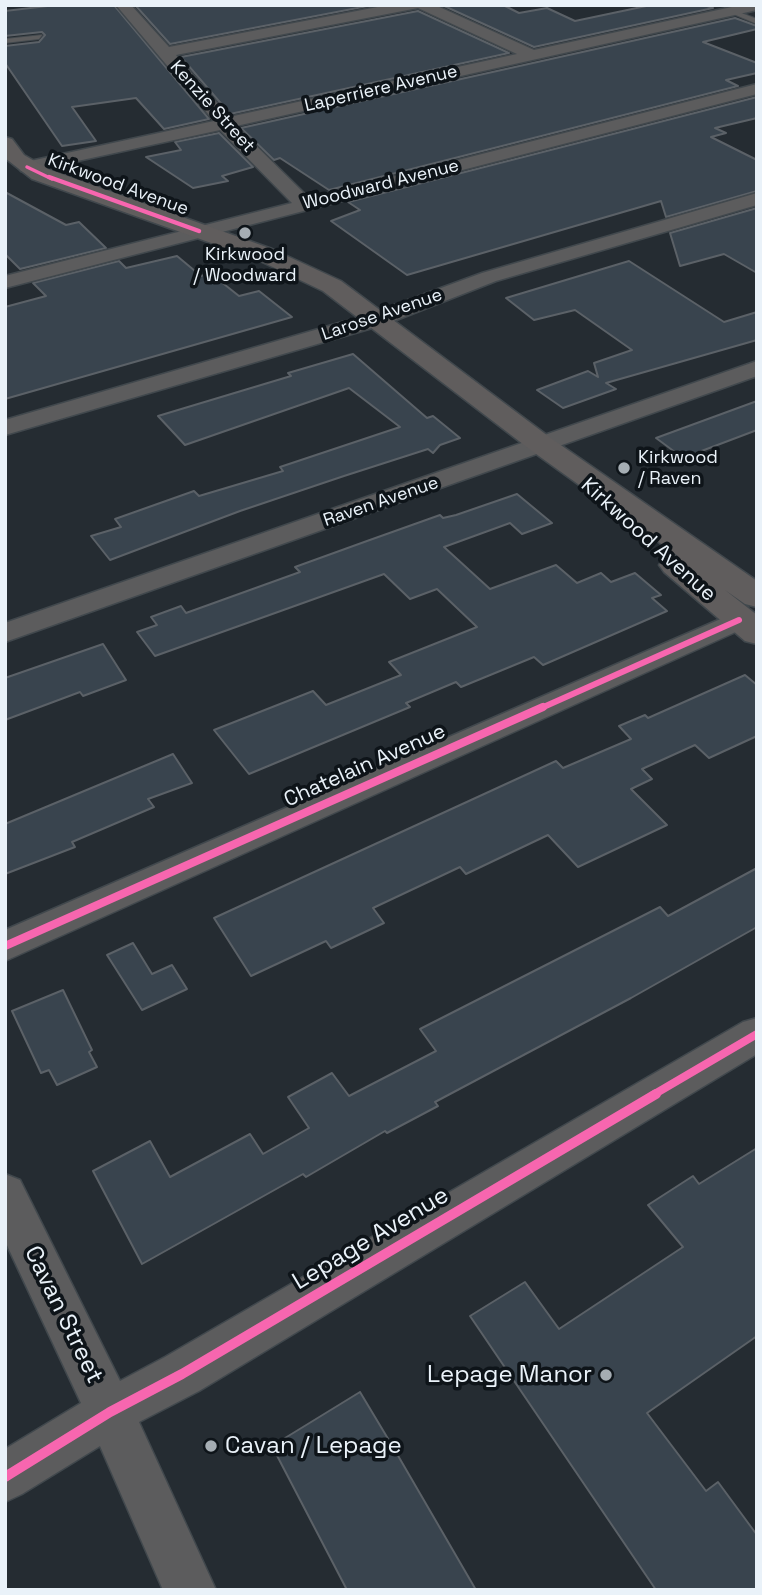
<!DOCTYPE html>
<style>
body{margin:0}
#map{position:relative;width:762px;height:1595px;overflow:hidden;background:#252c32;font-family:"Space Grotesk",sans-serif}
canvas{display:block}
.frame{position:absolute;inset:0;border:7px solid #eaf2f9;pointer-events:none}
</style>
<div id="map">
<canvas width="762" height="1595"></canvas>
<div class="frame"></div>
</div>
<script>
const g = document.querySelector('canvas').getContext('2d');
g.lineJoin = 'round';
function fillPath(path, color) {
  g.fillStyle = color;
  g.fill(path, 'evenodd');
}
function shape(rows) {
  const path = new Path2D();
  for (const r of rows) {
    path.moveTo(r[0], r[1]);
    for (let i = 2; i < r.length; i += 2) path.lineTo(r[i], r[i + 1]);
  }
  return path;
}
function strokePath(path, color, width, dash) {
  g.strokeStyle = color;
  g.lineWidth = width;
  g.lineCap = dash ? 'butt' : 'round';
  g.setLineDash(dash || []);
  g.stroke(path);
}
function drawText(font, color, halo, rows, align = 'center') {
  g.font = font + ' "Space Grotesk",sans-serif';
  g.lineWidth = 7;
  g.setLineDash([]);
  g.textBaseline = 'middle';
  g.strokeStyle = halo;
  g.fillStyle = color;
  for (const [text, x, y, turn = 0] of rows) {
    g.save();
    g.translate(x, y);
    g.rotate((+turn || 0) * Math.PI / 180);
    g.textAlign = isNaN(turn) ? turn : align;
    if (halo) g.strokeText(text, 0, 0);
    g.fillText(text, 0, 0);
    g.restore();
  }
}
const building = shape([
 [56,5,114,5,209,119,164,129,136,98,72,107,96,141,62,146,5,63,5,46,39,42,45,35,42,32,5,36,5,11,56,5],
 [135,5,373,5,170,44,135,5],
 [442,5,503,5,519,13,547,8,575,21,651,5,704,5,713,8,534,47,442,5],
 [418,11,509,53,230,114,181,57,418,11],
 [735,18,757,26,757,29,703,42,757,63,757,73,726,80,738,86,329,190,280,158,274,160,241,128,735,18],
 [757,97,757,118,715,128,726,133,711,137,757,160,757,191,666,217,661,201,407,275,331,221,360,210,348,202,757,97],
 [219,133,253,167,222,176,228,181,193,188,146,157,181,150,175,142,219,133],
 [5,192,66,225,79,222,106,248,20,269,5,254,5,192],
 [757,208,757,273,724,254,680,266,670,233,757,208],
 [177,256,201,276,210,273,239,296,259,291,292,317,5,399,5,307,46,296,33,283,119,261,126,268,177,256],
 [629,261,724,322,757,312,757,340,606,383,616,389,563,408,537,390,588,371,598,377,594,363,632,350,575,310,534,320,506,298,629,261],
 [353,354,427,418,433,416,460,438,440,445,433,453,428,449,344,476,240,511,110,560,91,536,121,527,115,519,194,491,199,496,283,471,280,467,400,427,349,388,185,445,158,416,291,376,288,373,353,354],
 [757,401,757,430,683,458,656,438,757,401],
 [517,494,552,523,522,534,510,523,444,547,490,589,556,565,577,583,601,573,611,582,635,573,661,595,652,598,667,611,543,665,534,657,461,687,456,682,406,703,410,707,249,774,214,730,313,691,326,705,401,675,389,662,477,627,437,589,410,599,384,574,155,656,137,632,157,625,151,617,181,606,186,613,300,572,295,567,367,541,440,515,443,518,456,515,517,494],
 [103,644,126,680,83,696,80,692,5,720,5,678,103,644],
 [745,675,757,685,757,736,709,758,695,745,642,769,652,779,631,789,667,825,578,867,548,835,466,874,460,867,373,908,384,923,331,948,326,941,251,976,214,918,556,761,563,768,631,739,619,726,645,715,648,718,745,675],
 [173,754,192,783,148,799,154,807,72,842,75,847,5,874,5,824,173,754],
 [757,868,757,927,631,998,435,1102,438,1106,387,1133,385,1131,306,1177,303,1174,142,1264,93,1171,150,1141,170,1177,250,1134,263,1154,309,1128,288,1097,332,1073,349,1096,436,1051,420,1029,660,907,668,916,757,868],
 [133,943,152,974,172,965,187,989,142,1010,107,955,133,943],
 [63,990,92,1050,89,1052,97,1067,57,1085,49,1070,41,1073,12,1011,63,990],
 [757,1148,757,1336,647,1413,706,1491,718,1482,757,1535,757,1590,656,1590,470,1316,525,1282,559,1329,683,1247,648,1205,693,1176,699,1184,757,1148],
 [360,1392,393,1447,476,1590,347,1590,272,1446,360,1392]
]);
const lane = shape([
 [731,9,757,19,757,24,731,13,731,9],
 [42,35,39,39,5,43,5,39,42,35]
]);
const street = shape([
 [116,5,131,5,169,47,388,5,435,5,534,50,741,5,757,5,757,10,236,126,309,198,757,84,757,94,5,288,5,276,292,203,220,130,27,172,21,171,18,167,21,163,214,121,116,5],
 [418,8,517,54,229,117,176,55,418,8],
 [757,193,757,205,496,281,386,324,5,435,5,420,370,314,482,273,757,193],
 [757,361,757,376,5,642,5,623,757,361],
 [739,611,749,614,754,620,749,626,5,961,5,930,739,611],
 [757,1018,757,1054,199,1391,139,1422,216,1590,163,1590,100,1446,22,1494,5,1502,5,1449,81,1403,5,1241,5,1174,20,1180,120,1381,165,1357,743,1022,757,1018]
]);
const secondary = shape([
 [5,137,12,139,24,155,48,169,272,249,341,281,552,439,757,581,757,607,745,604,725,590,757,615,757,644,745,641,664,572,659,565,664,558,678,556,532,451,323,291,256,259,32,179,5,158,5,137]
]);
const cyclewayFar4 = shape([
 [27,167,52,179]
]);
const cyclewayFar3 = shape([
 [49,177,199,231]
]);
const cyclewayFar2 = shape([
 [539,709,739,620]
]);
const cyclewayFar1 = shape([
 [5,946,543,707],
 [653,1095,757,1034]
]);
const cycleway = shape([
 [5,1477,110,1412,182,1374,656,1094]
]);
const markers = [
 [245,233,7,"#a5adb3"],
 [624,468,7,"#a5adb3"],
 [606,1375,7,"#a5adb3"],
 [211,1446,7,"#a5adb3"]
];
const farStreetnames = [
 ["Laperriere Avenue",381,89,-13],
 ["Kenzie Street",212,107,48],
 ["Kirkwood Avenue",118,185,20],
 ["Woodward Avenue",381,185,-14],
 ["Larose Avenue",382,315,-19],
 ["Raven Avenue",381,502,-19]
];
const farPoinames = [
 ["Kirkwood",245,255],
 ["/ Woodward",245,276],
 ["Kirkwood",638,458,"left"],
 ["/ Raven",638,479,"left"]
];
const streetNames = [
 ["Kirkwood Avenue",648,540,42],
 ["Chatelain Avenue",365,766,-24]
];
const nearStreetnames = [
 ["Lepage Avenue",371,1239,-31],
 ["Cavan Street",63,1315,64]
];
const nearPoinames = [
 ["Lepage Manor",592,1375],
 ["Cavan / Lepage",225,1446,"left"]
];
fillPath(building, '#39444e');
strokePath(building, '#5b6167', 2);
strokePath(lane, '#41484d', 2);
strokePath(street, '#41484d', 3);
strokePath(secondary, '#41484d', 3);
fillPath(lane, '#5c5c5d');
fillPath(street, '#5c5c5d');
fillPath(secondary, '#605d5d');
strokePath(cyclewayFar4, '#f766af', 3.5);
strokePath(cyclewayFar3, '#f766af', 4.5);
strokePath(cyclewayFar2, '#f766af', 6);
strokePath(cyclewayFar1, '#f766af', 8);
strokePath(cycleway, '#f766af', 10);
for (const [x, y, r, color] of markers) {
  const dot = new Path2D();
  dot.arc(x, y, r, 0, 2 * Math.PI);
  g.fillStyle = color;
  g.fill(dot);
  strokePath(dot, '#0e1419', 2.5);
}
drawText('18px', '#eaf2f9', '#0e1419', farStreetnames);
drawText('18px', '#eaf2f9', '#0e1419', farPoinames);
drawText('21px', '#eaf2f9', '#0e1419', streetNames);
drawText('24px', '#eaf2f9', '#0e1419', nearStreetnames);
drawText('24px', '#eaf2f9', '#0e1419', nearPoinames, 'right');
</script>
